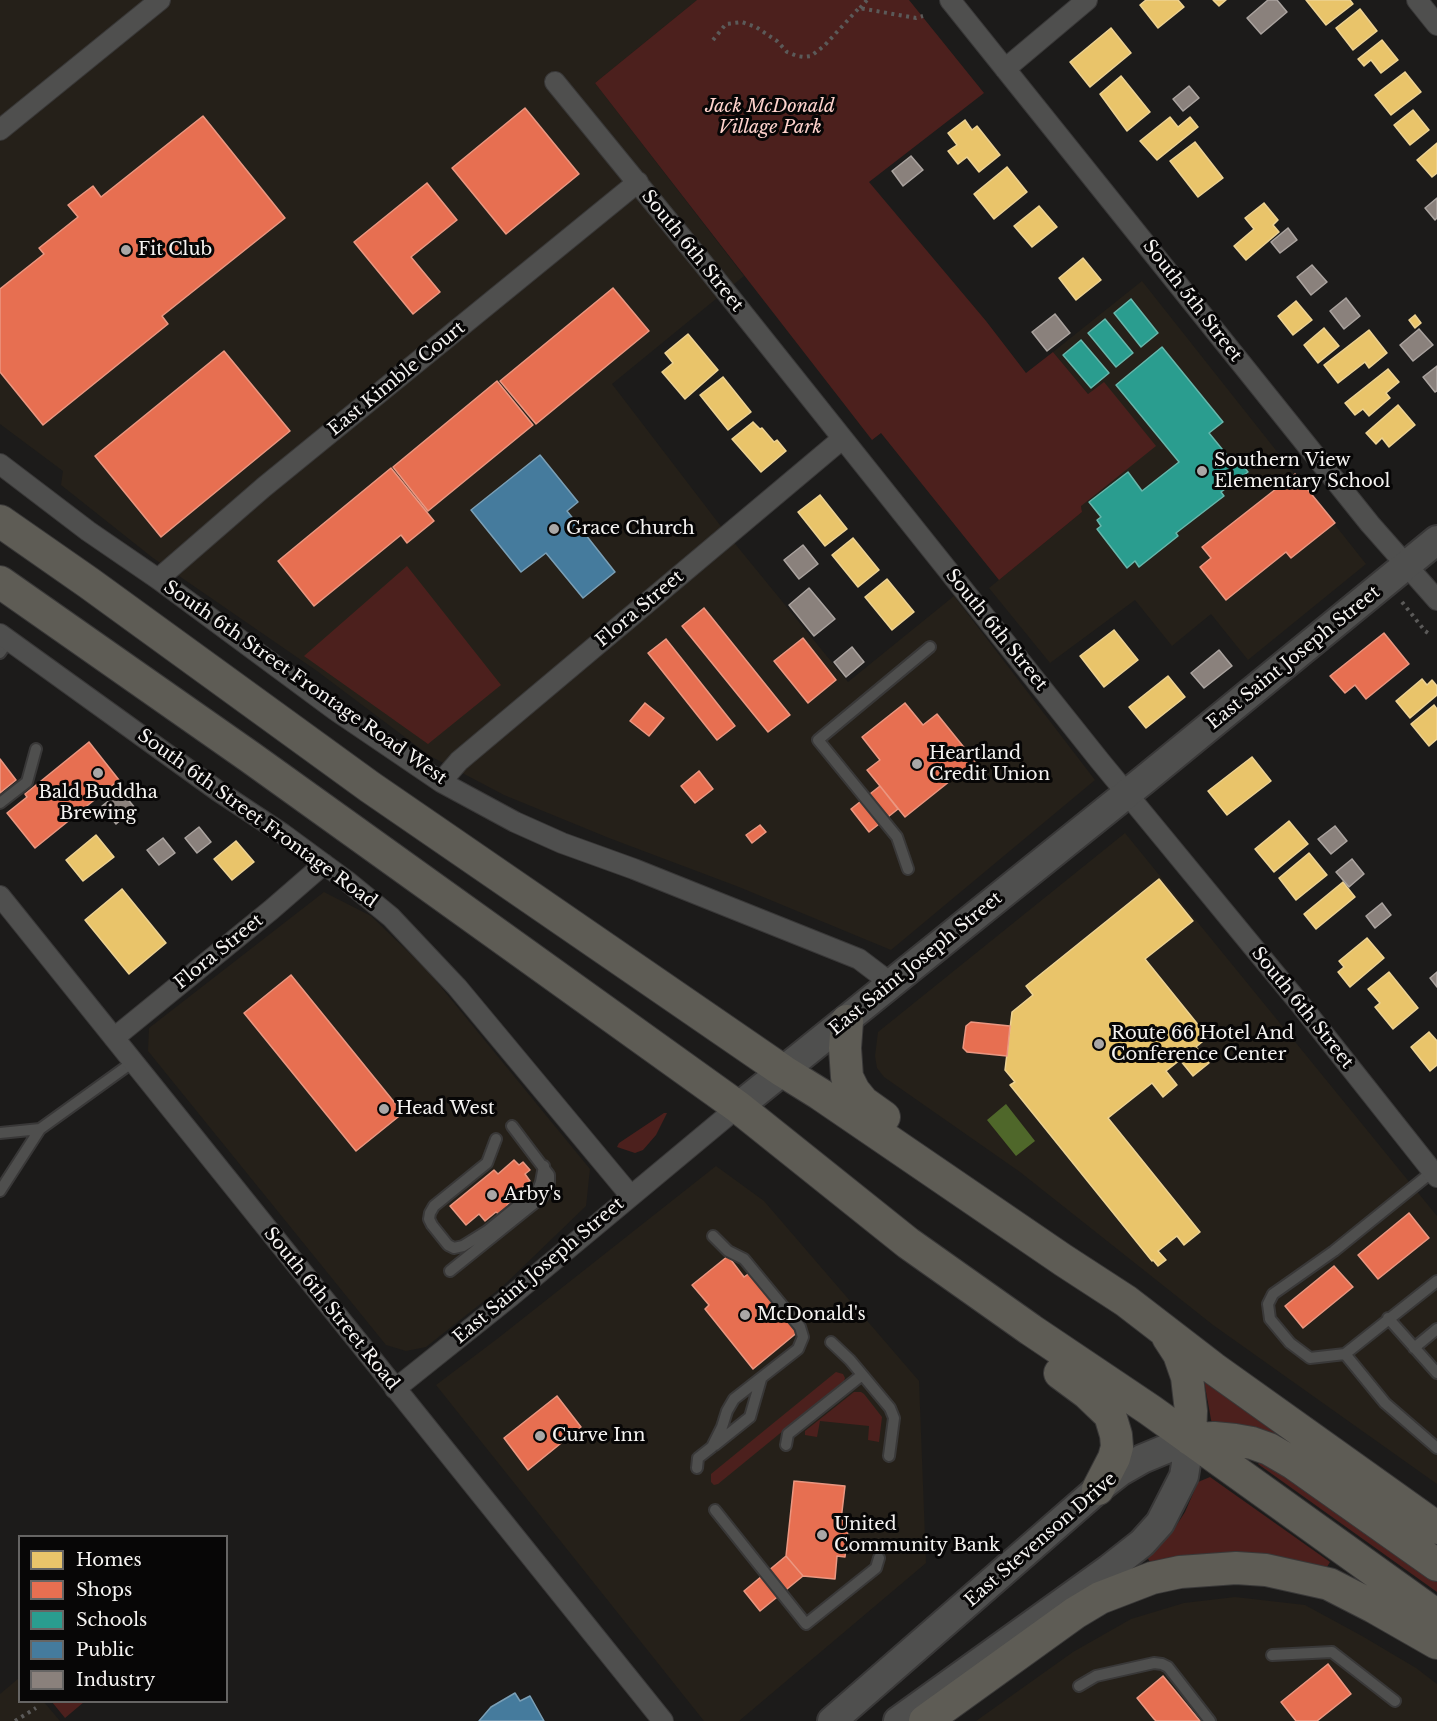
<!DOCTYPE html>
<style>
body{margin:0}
#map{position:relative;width:1437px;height:1721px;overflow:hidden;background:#1c1b1a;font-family:"Libre Baskerville",serif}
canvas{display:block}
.legend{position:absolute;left:18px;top:1535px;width:210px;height:168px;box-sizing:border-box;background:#070606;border:2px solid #666564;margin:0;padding:8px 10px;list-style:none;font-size:18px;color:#f5f3f1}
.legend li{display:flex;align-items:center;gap:12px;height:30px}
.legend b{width:30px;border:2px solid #666564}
</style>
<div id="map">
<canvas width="1437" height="1721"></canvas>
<ul class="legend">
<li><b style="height:16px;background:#e9c46a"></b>Homes</li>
<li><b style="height:16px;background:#e76f51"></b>Shops</li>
<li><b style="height:16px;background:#2a9d8f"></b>Schools</li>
<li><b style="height:16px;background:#457b9d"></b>Public</li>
<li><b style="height:16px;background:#8a817c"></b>Industry</li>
</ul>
</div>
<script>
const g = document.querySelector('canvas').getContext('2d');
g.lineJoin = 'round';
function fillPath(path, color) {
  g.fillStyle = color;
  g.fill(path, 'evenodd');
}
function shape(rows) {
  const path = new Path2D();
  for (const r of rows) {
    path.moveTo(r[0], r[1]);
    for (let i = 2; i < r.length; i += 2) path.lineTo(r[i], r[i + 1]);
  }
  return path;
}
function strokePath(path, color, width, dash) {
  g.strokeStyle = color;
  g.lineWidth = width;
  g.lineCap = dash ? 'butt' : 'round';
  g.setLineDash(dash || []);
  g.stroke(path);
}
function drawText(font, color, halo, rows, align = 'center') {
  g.font = font + ' "Libre Baskerville",serif';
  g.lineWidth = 6;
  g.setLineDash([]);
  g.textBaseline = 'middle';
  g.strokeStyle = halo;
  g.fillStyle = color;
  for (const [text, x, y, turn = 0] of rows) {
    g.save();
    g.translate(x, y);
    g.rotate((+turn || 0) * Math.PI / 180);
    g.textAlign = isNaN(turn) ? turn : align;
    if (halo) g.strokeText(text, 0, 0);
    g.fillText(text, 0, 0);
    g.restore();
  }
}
const built = shape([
 [0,0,697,0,595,83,744,276,612,384,723,529,848,682,954,596,1095,780,891,950,739,887,609,838,504,795,430,756,317,671,153,558,61,485,63,471,0,424],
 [1142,281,1366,564,1248,660,1211,614,1172,646,1135,600,1050,663,989,588,1082,512,1081,506,1104,383,1088,394,1053,352],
 [1125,833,1437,1216,1437,1484,1213,1325,1020,1172,884,1077,877,1068,875,1056,878,1032],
 [324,892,371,916,427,970,590,1169,586,1206,503,1286,426,1347,406,1351,386,1345,148,1051,149,1028],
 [716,1166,764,1201,919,1381,926,1563,739,1721,704,1721,436,1385,497,1339],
 [1235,1597,1305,1605,1362,1636,1416,1668,1437,1684,1437,1721,976,1721,1073,1652,1131,1619,1184,1603],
 [19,1678,20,1702,44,1702,60,1721,0,1721,0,1694]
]);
const green = shape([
 [697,0,909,0,984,93,869,182,986,321,1026,373,1053,352,1088,394,1104,382,1156,446,1081,506,1082,512,999,580,881,433,872,440,595,83],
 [407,566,501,685,428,744,304,656],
 [664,1113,667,1113,656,1135,643,1150,635,1153,617,1147,619,1143],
 [836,1372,843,1374,845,1378,844,1381,718,1484,714,1485,711,1482,711,1474],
 [1203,1375,1369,1495,1263,1432,1242,1425,1212,1425],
 [854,1392,861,1392,864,1394,882,1417,879,1442,868,1440,869,1426,820,1421,817,1437,805,1435,805,1431],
 [1262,1460,1287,1473,1437,1581,1437,1592,1258,1464],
 [1210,1477,1330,1562,1322,1575,1154,1569,1147,1557,1174,1529,1185,1512,1198,1482],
 [52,1702,84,1702,65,1718]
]);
const water = shape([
 [1006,1104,1035,1141,1016,1156,987,1120]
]);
const homes = shape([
 [1146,0,1178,0,1184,7,1158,28,1140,5,1146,0],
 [1213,0,1226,0,1219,6,1213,0],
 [1306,0,1350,0,1353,4,1326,25,1306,0],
 [1360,9,1377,31,1353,50,1336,28,1360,9],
 [1111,28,1131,53,1090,87,1070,62,1111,28],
 [1382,40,1398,60,1381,73,1371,60,1364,66,1358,59,1382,40],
 [1405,72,1421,92,1391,115,1375,95,1405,72],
 [1121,76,1150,112,1127,131,1100,94,1121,76],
 [1413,110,1429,130,1410,145,1394,125,1413,110],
 [1170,117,1178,127,1190,117,1198,127,1157,160,1140,141,1170,117],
 [965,120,972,130,977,126,1000,155,979,172,967,157,958,164,948,151,957,145,948,133,965,120],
 [1195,142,1223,178,1198,197,1170,161,1195,142],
 [1437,143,1437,173,1432,177,1417,160,1437,143],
 [1007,167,1027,192,994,219,974,194,1007,167],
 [1264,203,1278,220,1273,225,1279,232,1246,260,1234,246,1254,229,1245,218,1264,203],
 [1039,206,1057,227,1032,247,1014,226,1039,206],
 [1083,258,1101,280,1076,300,1059,278,1083,258],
 [1296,301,1312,320,1293,335,1278,316,1296,301],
 [1415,315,1421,323,1415,328,1409,320,1415,315],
 [1324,328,1339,346,1318,363,1304,345,1324,328],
 [1369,330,1387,353,1369,368,1365,362,1338,383,1324,365,1369,330],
 [688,334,718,370,685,399,662,372,673,363,665,353,688,334],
 [1388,369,1399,382,1386,393,1390,398,1369,416,1363,409,1355,415,1345,403,1388,369],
 [723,377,751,412,728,430,700,395,723,377],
 [1398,405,1415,425,1389,447,1382,438,1376,444,1366,433,1398,405],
 [753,422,760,429,762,428,774,442,777,440,786,451,761,472,732,439,753,422],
 [820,495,847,529,825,546,798,512,820,495],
 [853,538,879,570,858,587,832,555,853,538],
 [887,579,914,612,892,630,865,597,887,579],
 [1114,630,1138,660,1104,687,1080,656,1114,630],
 [1168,676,1185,697,1146,728,1129,707,1168,676],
 [1422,679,1427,685,1432,680,1437,686,1437,695,1410,718,1396,701,1422,679],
 [1434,705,1437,709,1437,739,1429,746,1411,724,1434,705],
 [1252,757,1271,781,1227,815,1208,791,1252,757],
 [1289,821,1308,844,1274,872,1255,849,1289,821],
 [96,835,114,857,83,881,66,860,96,835],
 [236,841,254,862,232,880,214,859,236,841],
 [1309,853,1327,875,1296,900,1279,878,1309,853],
 [1159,879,1193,921,1145,959,1208,1037,1196,1047,1209,1063,1193,1076,1180,1060,1166,1071,1177,1085,1163,1097,1152,1083,1108,1118,1200,1232,1184,1245,1177,1236,1158,1251,1166,1260,1158,1266,1153,1260,1152,1261,1010,1085,1015,1082,1005,1070,1012,1012,1033,995,1026,986,1159,879],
 [1343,882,1355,897,1316,929,1304,914,1343,882],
 [122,889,166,943,129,974,85,920,122,889],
 [1367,938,1384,958,1350,987,1338,972,1344,967,1339,961,1367,938],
 [1389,972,1418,1008,1393,1029,1375,1007,1380,1003,1368,989,1389,972],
 [1429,1032,1437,1041,1437,1065,1430,1071,1411,1047,1429,1032]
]);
const shops = shape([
 [525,108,579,174,506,234,452,168,525,108],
 [203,116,285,218,162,316,168,324,43,425,0,372,0,289,44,254,39,248,78,217,68,205,93,186,101,197,203,116],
 [427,183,457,220,411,257,440,292,413,314,354,242,427,183],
 [613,288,649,331,536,424,500,381,613,288],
 [224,351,290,431,161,537,95,456,224,351],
 [497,381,533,425,428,511,393,467,497,381],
 [391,468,434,521,407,543,401,535,314,606,278,561,391,468],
 [1295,474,1335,523,1291,558,1286,552,1226,600,1200,567,1211,558,1202,547,1295,474],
 [704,608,790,715,768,732,682,626,704,608],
 [1384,633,1409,664,1366,699,1355,685,1345,693,1330,676,1384,633],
 [803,638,836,680,808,703,774,661,803,638],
 [666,639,735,726,717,740,648,653,666,639],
 [645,703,664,718,649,736,630,721,645,703],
 [905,703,923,725,937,714,975,761,905,817,867,770,880,760,862,737,905,703],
 [89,742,119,780,35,848,7,813,27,797,25,794,89,742],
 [0,759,16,780,0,793,0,759],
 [699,771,713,789,695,803,681,786,699,771],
 [880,786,898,809,869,832,851,809,880,786],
 [760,825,766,832,752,843,746,835,760,825],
 [291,975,403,1113,356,1151,244,1013,291,975],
 [971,1022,1010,1026,1007,1056,967,1052,963,1048,966,1026,971,1022],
 [514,1160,519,1165,523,1162,530,1170,525,1174,530,1181,513,1195,515,1198,507,1205,509,1208,500,1215,496,1212,485,1221,479,1214,466,1225,450,1206,494,1170,498,1174,514,1160],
 [1409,1213,1429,1238,1378,1279,1358,1255,1409,1213],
 [728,1256,744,1277,751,1272,799,1331,753,1369,705,1309,709,1305,692,1285,728,1256],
 [1334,1266,1353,1287,1303,1328,1285,1306,1334,1266],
 [557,1396,581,1427,528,1470,504,1438,557,1396],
 [794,1481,845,1486,841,1520,849,1521,845,1557,837,1556,835,1579,803,1576,786,1556,794,1481],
 [786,1556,803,1576,760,1611,744,1591,786,1556],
 [1328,1664,1351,1694,1317,1721,1296,1721,1281,1702,1328,1664],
 [1163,1676,1200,1721,1156,1721,1154,1719,1137,1698,1163,1676]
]);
const schools = shape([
 [1131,299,1158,333,1141,347,1114,313,1131,299],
 [1105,319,1133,353,1116,367,1088,333,1105,319],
 [1081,340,1109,373,1091,388,1063,355,1081,340],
 [1162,347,1223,422,1209,433,1231,460,1236,457,1248,472,1221,492,1224,496,1176,533,1178,536,1139,567,1135,561,1127,568,1097,529,1101,526,1097,520,1101,517,1089,502,1128,472,1142,491,1179,462,1116,385,1162,347]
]);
const public = shape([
 [540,455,578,502,567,511,615,572,583,598,546,553,521,572,471,510,540,455],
 [515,1693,520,1701,530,1696,544,1721,479,1721,491,1707,515,1693]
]);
const industry = shape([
 [1268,0,1277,0,1287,12,1261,34,1247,18,1268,0],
 [1189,86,1199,98,1183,111,1173,99,1189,86],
 [911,156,923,170,903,186,892,171,911,156],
 [1437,198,1437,218,1435,220,1425,208,1437,198],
 [1288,228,1297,240,1280,253,1271,242,1288,228],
 [1312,265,1327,282,1311,295,1297,277,1312,265],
 [1346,298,1360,316,1344,329,1330,311,1346,298],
 [1055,314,1070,333,1047,351,1032,332,1055,314],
 [1419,329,1433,345,1413,361,1400,345,1419,329],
 [1437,366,1437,391,1435,392,1423,377,1437,366],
 [803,545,818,564,799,579,784,560,803,545],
 [809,588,835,619,814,636,789,605,809,588],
 [852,647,864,662,846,677,834,662,852,647],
 [1219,650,1232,666,1204,688,1191,673,1219,650],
 [121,791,135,808,116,824,102,806,121,791],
 [1335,826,1347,841,1331,854,1318,839,1335,826],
 [199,827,211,842,197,853,185,838,199,827],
 [163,838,175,853,159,865,147,850,163,838],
 [1352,859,1364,874,1349,887,1336,872,1352,859],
 [1382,903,1391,915,1375,928,1366,916,1382,903],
 [1437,972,1437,987,1430,978,1437,972]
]);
const path = shape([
 [860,8,867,0],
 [713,40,726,24,742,22,756,27,777,41,787,52,797,56,804,57,811,56,824,46,859,8,916,18,923,16],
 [1402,602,1425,631,1431,635],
 [15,1721,36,1708]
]);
const lane = shape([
 [0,653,9,640],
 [0,803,27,782,36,749],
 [908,869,897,837,818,740,930,647],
 [0,1133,40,1129],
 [496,1139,487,1163,434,1206,430,1213,429,1219,432,1225,448,1245,454,1248,463,1246,487,1231,520,1204,538,1190,541,1182,544,1166],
 [1432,1172,1334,1251,1273,1294,1268,1304,1270,1319,1290,1343,1310,1358,1345,1354,1437,1281],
 [0,1191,40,1129,133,1062],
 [450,1271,542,1197,549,1183,549,1175,512,1126],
 [1388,1318,1437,1373],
 [831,1342,850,1360,890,1408,894,1418,889,1456],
 [1414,1348,1437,1329],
 [1345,1354,1385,1403,1437,1448],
 [715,1445,750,1417,761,1379],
 [786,1445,788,1434,862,1375],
 [697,1468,698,1458,712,1447,722,1427,727,1411,734,1399,798,1349,803,1337,800,1327,744,1259,728,1251,713,1236],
 [715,1510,806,1624,876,1568,879,1558],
 [1272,1655,1332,1652,1395,1701],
 [1079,1686,1096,1676,1154,1663,1162,1664,1168,1667,1210,1721]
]);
const street = shape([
 [950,0,1370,524,1437,600],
 [1417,0,1437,25],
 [1005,69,1087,0],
 [555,82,702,262,1100,761,1300,1004,1437,1177],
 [0,130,160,0],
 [0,464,88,531,158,579,335,710,441,782,515,822,562,843,634,869,859,959,892,984],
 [158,579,264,487,638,182],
 [0,634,218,791,283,834,347,881,391,917,457,987,630,1195],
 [441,782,459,761,842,439],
 [0,896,663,1721],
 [114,1038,271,910,324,864],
 [395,1389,510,1297,738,1107]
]);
const secondary = shape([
 [738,1107,1144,780,1437,540],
 [832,1721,1098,1489,1121,1471,1142,1459,1190,1439,1184,1476,1160,1523,1142,1543,1109,1569,898,1721]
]);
const primary = shape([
 [0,521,89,583,370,787,783,1071,820,1094,1063,1260,1126,1301,1213,1368,1437,1528],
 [0,582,250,757,738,1107,908,1243,1031,1330,1150,1410,1437,1616],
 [847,1021,845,1048,847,1077,854,1091,863,1102,884,1117],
 [1168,1337,1179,1354,1187,1377,1191,1411,1190,1439],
 [1060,1373,1087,1393,1110,1415,1116,1435,1117,1447,1114,1458,1098,1489],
 [1190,1439,1214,1438,1235,1440,1252,1443,1269,1449,1293,1463,1437,1565],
 [925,1721,1075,1613,1100,1598,1152,1578,1180,1572,1236,1568,1266,1570,1329,1584,1374,1607,1437,1643]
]);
const markers = [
 [126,250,6,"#a9a7a6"],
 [1202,471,6,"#a9a7a6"],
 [554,529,6,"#a9a7a6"],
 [917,764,6,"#a9a7a6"],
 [98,773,6,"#a9a7a6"],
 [1099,1044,6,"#a9a7a6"],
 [384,1109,6,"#a9a7a6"],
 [492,1195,6,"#a9a7a6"],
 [745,1315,6,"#a9a7a6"],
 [540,1436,6,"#a9a7a6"],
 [822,1535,6,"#a9a7a6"]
];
const parkNames = [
 ["Jack McDonald",770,107],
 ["Village Park",770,128]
];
const poiNames = [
 ["Fit Club",138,250],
 ["Southern View",1214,461],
 ["Elementary School",1214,482],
 ["Grace Church",566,529],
 ["Heartland",929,754],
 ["Credit Union",929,775],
 ["Bald Buddha",98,793,"center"],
 ["Brewing",98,814,"center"],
 ["Route 66 Hotel And",1111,1034],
 ["Conference Center",1111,1055],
 ["Head West",396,1109],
 ["Arby's",504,1195],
 ["McDonald's",757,1315],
 ["Curve Inn",552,1436],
 ["United",834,1525],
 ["Community Bank",834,1546]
];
const streetNames = [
 ["South 6th Street",692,251,51],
 ["South 5th Street",1192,301,52],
 ["East Kimble Court",397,379,-39],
 ["Flora Street",640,609,-40],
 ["South 6th Street",996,630,51],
 ["East Saint Joseph Street",1294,658,-39],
 ["South 6th Street Frontage Road West",305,683,35],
 ["South 6th Street Frontage Road",257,819,36],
 ["Flora Street",219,952,-39],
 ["East Saint Joseph Street",916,964,-39],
 ["South 6th Street",1302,1008,51],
 ["East Saint Joseph Street",539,1271,-40],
 ["South 6th Street Road",331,1309,51],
 ["East Stevenson Drive",1041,1540,-41]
];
fillPath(built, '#252019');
fillPath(green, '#4c201d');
fillPath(water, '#4f672a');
fillPath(homes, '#e9c46a');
strokePath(homes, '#edd292', 1.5);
fillPath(shops, '#e76f51');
strokePath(shops, '#eb9781', 1.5);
fillPath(schools, '#2a9d8f');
strokePath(schools, '#67b7ac', 1.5);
fillPath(public, '#457b9d');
strokePath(public, '#7a9fb6', 1.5);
fillPath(industry, '#8a817c');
strokePath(industry, '#aaa39f', 1.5);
strokePath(lane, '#393838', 14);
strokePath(street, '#393838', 22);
strokePath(secondary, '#393838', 32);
strokePath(primary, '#393838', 34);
strokePath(path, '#5b5a59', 4, [3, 4.5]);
strokePath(lane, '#4f4f4e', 10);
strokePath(street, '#4f4f4e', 20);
strokePath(secondary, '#4f4f4e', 28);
strokePath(primary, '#5e5c55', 32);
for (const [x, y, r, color] of markers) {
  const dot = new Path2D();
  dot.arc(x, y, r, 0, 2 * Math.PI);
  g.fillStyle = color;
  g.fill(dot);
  strokePath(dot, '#070606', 2);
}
drawText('italic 18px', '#ffd3cd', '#070606', parkNames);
drawText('18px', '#f5f3f1', '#070606', poiNames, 'left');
drawText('18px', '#f5f3f1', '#070606', streetNames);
</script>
